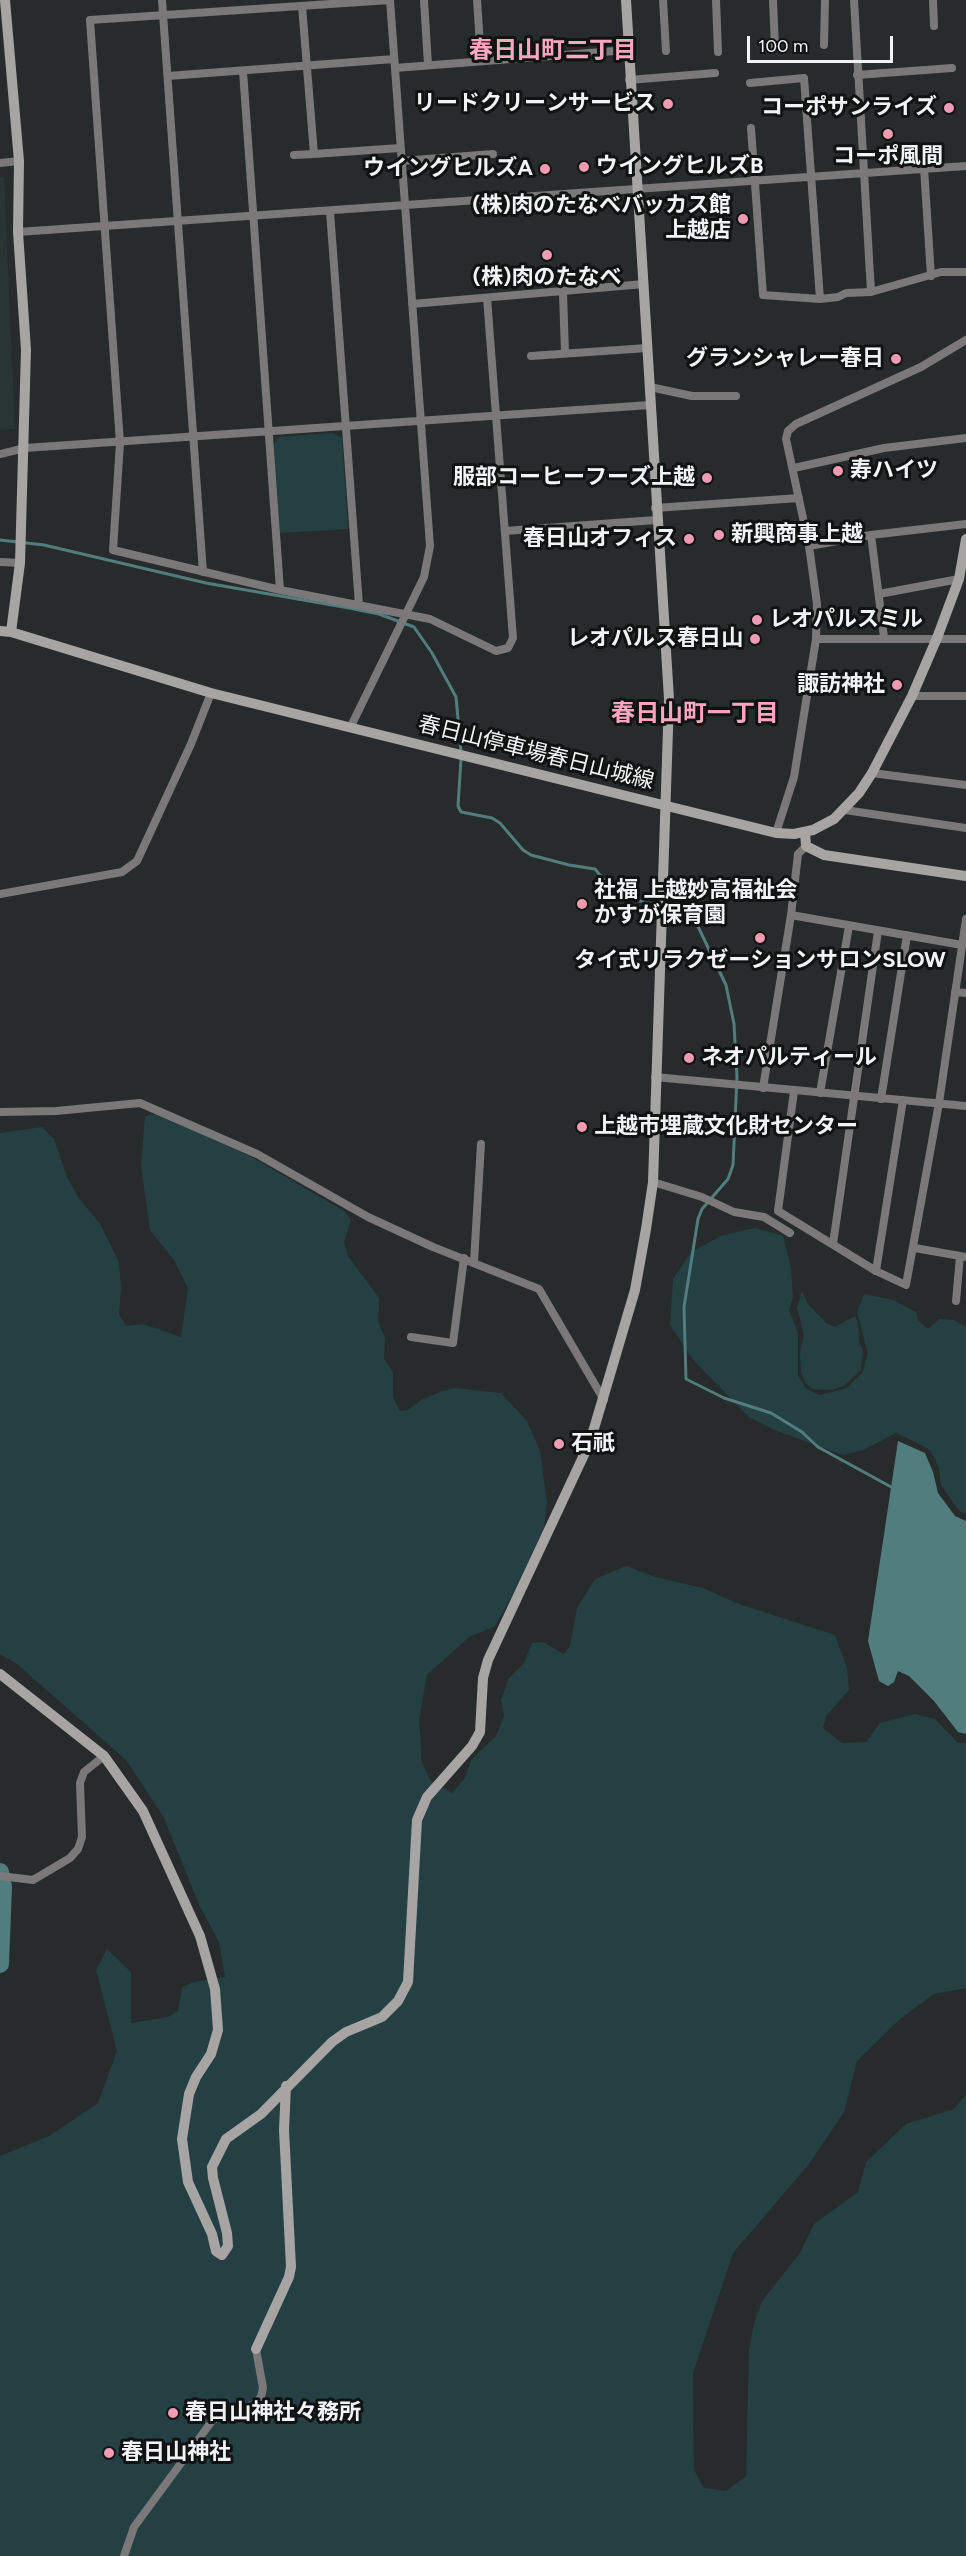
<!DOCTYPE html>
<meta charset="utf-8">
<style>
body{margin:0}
#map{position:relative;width:966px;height:2556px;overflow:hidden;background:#272b2b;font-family:Figtree,sans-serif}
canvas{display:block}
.scale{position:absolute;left:747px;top:36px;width:146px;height:27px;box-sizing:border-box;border:3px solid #f1f4f4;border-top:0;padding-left:8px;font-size:18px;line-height:21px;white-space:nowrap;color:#f1f4f4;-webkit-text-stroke:4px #111313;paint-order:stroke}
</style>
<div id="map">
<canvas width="966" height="2556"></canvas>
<div class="scale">100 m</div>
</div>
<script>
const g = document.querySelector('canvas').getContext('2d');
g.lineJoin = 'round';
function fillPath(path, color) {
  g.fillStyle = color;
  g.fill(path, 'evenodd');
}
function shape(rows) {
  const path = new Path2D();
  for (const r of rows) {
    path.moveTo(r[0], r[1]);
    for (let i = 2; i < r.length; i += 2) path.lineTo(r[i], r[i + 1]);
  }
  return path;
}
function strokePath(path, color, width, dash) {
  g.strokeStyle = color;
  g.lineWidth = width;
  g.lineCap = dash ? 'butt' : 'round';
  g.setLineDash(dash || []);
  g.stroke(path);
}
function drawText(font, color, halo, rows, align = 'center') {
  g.font = font + ' Figtree,"Noto Sans JP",sans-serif';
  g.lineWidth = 6;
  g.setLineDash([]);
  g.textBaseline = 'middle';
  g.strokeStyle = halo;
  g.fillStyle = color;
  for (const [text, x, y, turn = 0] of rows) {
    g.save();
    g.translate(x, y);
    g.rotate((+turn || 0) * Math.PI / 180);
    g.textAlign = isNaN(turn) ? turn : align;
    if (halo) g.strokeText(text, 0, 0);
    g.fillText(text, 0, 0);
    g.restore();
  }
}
const built = shape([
 [0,177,4,177,15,429,0,430]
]);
const green = shape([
 [333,433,342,438,348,529,280,533,274,444,279,437],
 [160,1113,250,1156,344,1211,351,1220,344,1242,348,1256,379,1298,378,1321,385,1338,384,1359,393,1372,393,1397,400,1411,408,1410,421,1400,442,1391,455,1388,501,1393,527,1421,540,1451,547,1502,544,1528,515,1591,494,1627,469,1637,427,1675,419,1720,422,1762,430,1780,452,1793,465,1778,471,1760,496,1736,504,1716,501,1700,509,1678,524,1663,532,1643,543,1642,564,1654,570,1646,577,1608,595,1579,626,1566,655,1577,703,1588,739,1604,835,1635,847,1668,849,1690,826,1716,823,1728,842,1743,866,1742,880,1723,915,1714,935,1719,958,1743,966,1743,966,1988,934,1994,900,2019,857,2061,844,2112,809,2164,733,2253,693,2373,694,2470,704,2488,726,2491,746,2476,749,2350,754,2323,762,2301,800,2253,814,2224,858,2192,866,2162,906,2124,954,2109,966,2095,966,2556,0,2556,0,2156,49,2136,98,2103,117,2051,96,1970,107,1949,131,1972,131,2023,168,2017,178,2011,182,1987,194,1982,225,1977,219,1942,200,1907,164,1818,126,1760,17,1664,0,1654,0,1133,42,1127,54,1139,67,1177,78,1197,100,1224,119,1262,121,1287,119,1314,126,1326,143,1324,181,1337,188,1288,174,1260,150,1230,141,1167,145,1116],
 [755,1228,783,1236,791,1268,793,1297,789,1310,798,1333,798,1375,806,1389,820,1395,847,1388,862,1373,868,1354,857,1312,864,1294,893,1300,916,1312,918,1320,928,1329,939,1319,954,1320,966,1327,966,1513,960,1512,941,1485,939,1468,930,1450,913,1441,896,1433,863,1450,843,1455,772,1429,749,1417,694,1361,670,1325,673,1279,691,1252,723,1235],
 [802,1291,808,1304,826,1323,835,1327,855,1316,858,1323,859,1343,863,1349,861,1370,845,1385,832,1390,813,1389,806,1384,801,1372,800,1352,804,1335,797,1308]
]);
const water = shape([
 [898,1441,925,1453,933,1472,938,1493,955,1516,966,1521,966,1734,958,1732,934,1701,909,1676,898,1671,894,1682,888,1686,879,1681,868,1641]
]);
const stream = shape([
 [0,540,44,545,206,583,349,608,379,614,414,627,432,653,456,697,461,752],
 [461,759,458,806,461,812,492,818,500,823,523,850,531,855,569,865,595,869,616,895,692,914,726,985,734,1024,737,1077,733,1165,728,1179,702,1209,698,1219,684,1307,686,1379,724,1398,771,1413,802,1432,818,1447,893,1488]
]);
const river = shape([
 [0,1872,3,1887,0,1964]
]);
const street = shape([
 [162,0,203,572],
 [390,0,90,20,120,443,113,550,280,590,430,619,496,651,508,648,513,638,487,298],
 [424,0,428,65],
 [477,0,481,60],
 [663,0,666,51],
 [716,0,718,52],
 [773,0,775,47],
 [854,0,871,292],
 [933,0,934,26],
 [302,6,314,154,400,148],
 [824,45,825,0],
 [395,68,628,50],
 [243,71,280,590],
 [857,75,952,68],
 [168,76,394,59],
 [629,80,715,73],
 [750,83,804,78,820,299],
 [751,128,763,295,820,299,838,297,846,293,871,292,941,272,966,272],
 [294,155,314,154],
 [401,161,493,154],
 [0,163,19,161],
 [924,168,931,276],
 [330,211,359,605],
 [18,232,966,166],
 [563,293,565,353],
 [412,304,644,284],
 [531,356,647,348],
 [650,387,692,396,736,396],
 [0,454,25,448,650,405],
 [794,468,884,448,966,438],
 [655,508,799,498],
 [505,531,656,520],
 [871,535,884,637],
 [809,546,871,535,966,524],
 [0,562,20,563],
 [879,594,959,579],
 [816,639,966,639],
 [912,696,966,696],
 [351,726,424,577,430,546,390,0],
 [872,773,966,785],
 [845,810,966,828],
 [776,833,794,777,816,639,817,604,809,546,786,439,788,431,796,424,921,367,966,340],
 [0,894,122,872,137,861,191,744,211,693],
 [791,915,962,945],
 [955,992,966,993],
 [655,1077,966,1106],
 [763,1088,791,915,798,854,806,846],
 [794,1091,778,1211,876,1271,906,1285,939,1103,966,919],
 [820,1093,849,926],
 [881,1099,907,935],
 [0,1112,56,1111,140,1103,257,1154,368,1217,433,1247,539,1289,604,1400],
 [653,1182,702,1197,734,1212,764,1217,790,1233],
 [833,1244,878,931],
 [915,1248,966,1257],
 [474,1262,481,1144],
 [876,1271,903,1100],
 [956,1301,960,1256],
 [411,1337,453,1343,464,1258],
 [0,1876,33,1880,70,1858,78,1849,82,1837,80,1783,84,1772,104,1756],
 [124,2556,134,2527,212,2421,218,2417,254,2404,261,2397,263,2388,256,2349]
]);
const secondary = shape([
 [5,0,19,161,18,232,26,350,20,563,11,632],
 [0,631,11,632,211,693,776,833,794,834,813,830,834,819,859,793,872,773,912,696,937,638,959,579,966,539],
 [805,832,806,846,824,855,966,876],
 [0,1674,104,1756,143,1811,200,1936,215,1989,218,2030,211,2054,196,2077,189,2094,182,2139,188,2182,212,2234,216,2251,222,2255,228,2246,227,2233,213,2178,212,2167,226,2139,261,2114,332,2042,346,2032,382,2017,398,2001,408,1982,417,1820,427,1797,472,1746,480,1732,483,1678,488,1660,590,1442,635,1290,646,1229,653,1182,669,699,626,0],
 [256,2349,289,2277,291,2267,284,2130,286,2086]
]);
const markers = [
 [668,104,6,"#f09ab4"],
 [949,108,6,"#f09ab4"],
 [888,134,6,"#f09ab4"],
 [584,167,6,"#f09ab4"],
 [545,169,6,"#f09ab4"],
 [743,219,6,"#f09ab4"],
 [547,255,6,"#f09ab4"],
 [896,359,6,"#f09ab4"],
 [838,471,6,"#f09ab4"],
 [707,478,6,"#f09ab4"],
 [719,535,6,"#f09ab4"],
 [689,539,6,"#f09ab4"],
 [757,620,6,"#f09ab4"],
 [755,639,6,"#f09ab4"],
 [897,685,6,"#f09ab4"],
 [582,904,6,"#f09ab4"],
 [760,938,6,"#f09ab4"],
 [689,1058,6,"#f09ab4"],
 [582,1127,6,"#f09ab4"],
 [559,1444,6,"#f09ab4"],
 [173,2413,6,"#f09ab4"],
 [109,2453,6,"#f09ab4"]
];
const poiNames = [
 ["リードクリーンサービス",656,104,"right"],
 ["コーポサンライズ",937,108,"right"],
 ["コーポ風間",888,157,"center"],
 ["ウイングヒルズB",596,167],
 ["ウイングヒルズA",533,169,"right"],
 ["(株)肉のたなべバッカス館",731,206,"right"],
 ["上越店",731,231,"right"],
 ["(株)肉のたなべ",547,278,"center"],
 ["グランシャレー春日",884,359,"right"],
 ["寿ハイツ",850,471],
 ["服部コーヒーフーズ上越",695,478,"right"],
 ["新興商事上越",731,535],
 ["春日山オフィス",677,539,"right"],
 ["レオパルスミル",769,620],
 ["レオパルス春日山",743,639,"right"],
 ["諏訪神社",885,685,"right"],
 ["社福 上越妙高福祉会",594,891],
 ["かすが保育園",594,916],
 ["タイ式リラクゼーションサロンSLOW",760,961,"center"],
 ["ネオパルティール",701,1058],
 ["上越市埋蔵文化財センター",594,1127],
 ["石祇",571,1444],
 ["春日山神社々務所",185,2413],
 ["春日山神社",121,2453]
];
const streetNames = [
 ["春日山停車場春日山城線",536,753,14]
];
const neighbourhoodNames = [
 ["春日山町二丁目",553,51],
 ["春日山町一丁目",695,714]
];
fillPath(built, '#293535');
fillPath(green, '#244042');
fillPath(water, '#527d7f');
strokePath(stream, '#527d7f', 3);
strokePath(river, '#527d7f', 18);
strokePath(street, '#7a7878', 8);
strokePath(secondary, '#a7a4a4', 10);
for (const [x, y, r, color] of markers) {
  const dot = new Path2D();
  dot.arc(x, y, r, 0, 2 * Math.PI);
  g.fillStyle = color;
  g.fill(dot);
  strokePath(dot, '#111313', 2);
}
drawText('bold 22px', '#f1f4f4', '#111313', poiNames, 'left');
drawText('22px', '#f1f4f4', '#111313', streetNames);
drawText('bold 24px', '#f9a7c0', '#111313', neighbourhoodNames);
</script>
